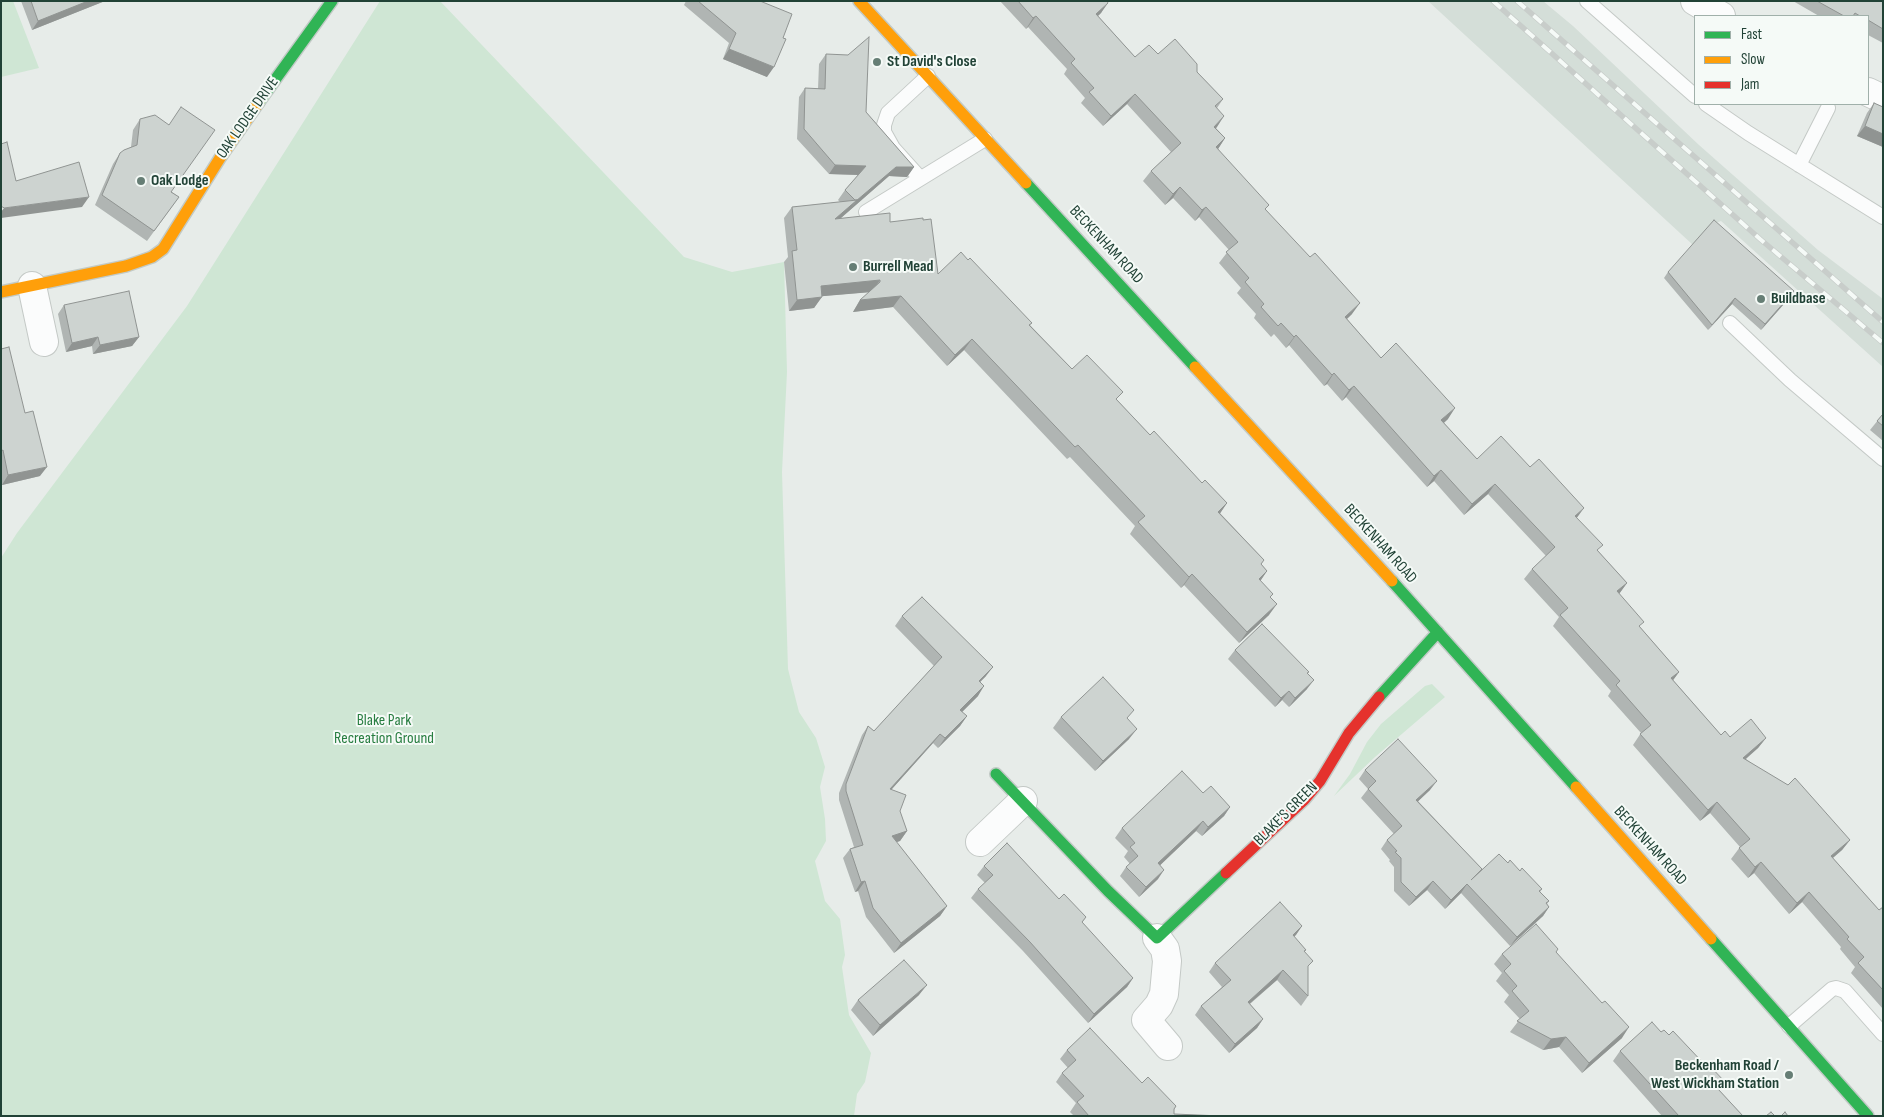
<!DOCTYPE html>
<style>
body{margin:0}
#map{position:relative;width:1884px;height:1117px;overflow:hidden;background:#e7ece9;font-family:"Sofia Sans Condensed",sans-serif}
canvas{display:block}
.frame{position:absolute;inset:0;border:2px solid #214236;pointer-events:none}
.legend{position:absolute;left:1694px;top:15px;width:175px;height:90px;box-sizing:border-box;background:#f5faf7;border:1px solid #a0b0aa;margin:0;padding:6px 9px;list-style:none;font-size:15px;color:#214236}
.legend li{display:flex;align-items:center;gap:10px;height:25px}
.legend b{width:25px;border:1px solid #a0b0aa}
</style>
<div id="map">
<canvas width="1884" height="1117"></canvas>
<div class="frame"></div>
<ul class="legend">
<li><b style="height:6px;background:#30b455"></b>Fast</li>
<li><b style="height:6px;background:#ff9f0a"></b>Slow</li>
<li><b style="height:6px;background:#e5322d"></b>Jam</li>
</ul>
</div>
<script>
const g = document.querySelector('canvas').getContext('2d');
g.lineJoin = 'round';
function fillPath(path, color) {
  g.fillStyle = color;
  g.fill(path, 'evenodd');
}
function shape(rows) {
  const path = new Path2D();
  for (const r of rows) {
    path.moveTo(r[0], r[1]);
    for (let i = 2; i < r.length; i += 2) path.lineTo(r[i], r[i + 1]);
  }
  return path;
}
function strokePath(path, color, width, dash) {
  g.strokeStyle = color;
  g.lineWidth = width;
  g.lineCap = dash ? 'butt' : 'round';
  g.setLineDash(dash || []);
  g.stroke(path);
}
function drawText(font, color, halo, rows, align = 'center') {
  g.font = font + ' "Sofia Sans Condensed",sans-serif';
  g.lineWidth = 4;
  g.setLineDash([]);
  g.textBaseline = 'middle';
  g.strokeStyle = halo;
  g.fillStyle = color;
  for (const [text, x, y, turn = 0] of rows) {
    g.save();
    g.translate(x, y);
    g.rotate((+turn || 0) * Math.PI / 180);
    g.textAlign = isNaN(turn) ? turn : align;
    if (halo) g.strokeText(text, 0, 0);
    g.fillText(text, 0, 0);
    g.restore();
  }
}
const built = shape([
 [1428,1,1543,1,1573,26,1699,145,1818,250,1883,299,1883,367,1721,221,1711,225,1693,245]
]);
const green = shape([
 [1,1,13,1,39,68,1,77],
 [380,1,440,1,684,257,732,272,784,262,787,372,782,472,788,669,799,712,816,738,825,767,820,787,825,819,826,841,815,861,825,901,840,919,845,955,842,967,849,1015,871,1053,865,1082,857,1094,854,1116,1,1116,1,558,17,533,187,306],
 [1432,684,1445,697,1375,757,1334,796,1350,774,1367,742,1381,724,1425,686]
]);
const lane = shape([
 [1587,1,1695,96],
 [1706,104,1748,133,1883,217],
 [1799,165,1828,108],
 [920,178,893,148,884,132,884,125,888,113,928,76],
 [866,212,985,139],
 [1730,323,1790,380,1883,459],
 [1789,1026,1832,989,1836,988,1845,991,1883,1034]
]);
const street = shape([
 [1695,1,1721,16],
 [1868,92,1883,99],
 [32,286,44,342],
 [980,842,1023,801],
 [1157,938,1165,949,1167,961,1164,994,1159,1005,1146,1020,1168,1046]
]);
const fast = shape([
 [259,102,332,1],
 [1026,183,1195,367],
 [1392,581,1576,787],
 [1379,697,1438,632],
 [996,774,1108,891,1157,938,1226,873],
 [1711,939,1868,1116]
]);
const slow = shape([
 [859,1,1026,183],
 [1,292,126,266,152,257,163,249,220,158,259,102],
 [1195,367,1392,581],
 [1576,787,1711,939]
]);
const jam = shape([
 [1226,873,1304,800,1320,781,1349,733,1379,697]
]);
const rail = shape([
 [1493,1,1760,239,1883,343],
 [1517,1,1883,322]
]);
const wall = shape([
 [21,1,105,1,32,30],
 [686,1,760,1,767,77,723,59,729,43,684,5],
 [1000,1,1107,1,1101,13,1098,16,1135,57,1158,54,1197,72,1223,99,1217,108,1217,127,1216,128,1225,138,1218,149,1266,210,1352,314,1347,319,1381,358,1448,419,1444,423,1477,459,1577,518,1598,551,1627,583,1619,594,1640,627,1679,672,1673,680,1721,735,1730,737,1766,738,1758,748,1746,759,1850,840,1842,850,1833,858,1879,910,1883,907,1883,1009,1851,973,1855,967,1840,949,1841,947,1802,902,1789,914,1754,873,1748,878,1731,859,1740,847,1710,813,1700,821,1633,745,1641,733,1608,696,1611,691,1553,626,1559,617,1524,579,1532,569,1546,556,1488,494,1464,515,1434,481,1427,487,1346,397,1342,401,1327,384,1324,386,1289,345,1286,348,1274,334,1271,337,1254,318,1256,314,1237,293,1241,288,1219,263,1229,250,1199,217,1195,221,1173,198,1165,205,1143,181,1151,171,1171,152,1127,104,1103,126,1081,103,1085,98,1064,74,1067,69,1028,27,1026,29],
 [1793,1,1883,1,1883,43,1868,35,1868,16,1819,16],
 [826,54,866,112,914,167,907,177,889,176,841,218,890,222,923,220,938,274,1032,323,1030,325,1072,369,1118,401,1150,435,1202,483,1227,503,1220,513,1264,560,1261,564,1267,571,1260,581,1271,597,1269,615,1239,643,1184,585,1181,588,1130,534,1135,526,1070,457,1067,459,964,350,947,366,893,307,853,312,860,300,870,292,822,296,814,308,789,311,784,262,788,257,784,218,792,207,840,202,838,200,845,190,858,175,829,174,797,139,799,97,805,88,818,89,819,64],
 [1874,103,1883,107,1883,147,1857,136,1867,113],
 [140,119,172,192,179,197,147,241,95,205,113,164,120,153,131,147,133,130],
 [1668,272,1791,296,1761,330,1732,304,1708,330,1664,278],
 [64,305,139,337,132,346,93,354,92,346,66,352,58,314],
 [1,349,40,476,2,485,1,481],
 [1883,414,1883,441,1870,430],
 [902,616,986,676,980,682,978,696,962,712,967,716,960,726,938,748,933,743,891,790,907,831,900,841,896,842,947,906,940,916,894,953,866,917,858,891,855,892,843,858,850,849,854,847,839,800,839,793,862,735,868,726,874,731,934,666,895,626],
 [1235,650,1307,674,1307,689,1289,707,1282,700,1275,707,1228,659],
 [1061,717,1128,720,1129,739,1095,771,1053,728],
 [1365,770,1430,790,1418,801,1482,869,1508,863,1520,871,1542,889,1540,892,1549,901,1547,904,1549,907,1543,916,1510,946,1461,893,1445,909,1427,890,1409,906,1394,891,1394,867,1389,861,1390,860,1381,849,1387,840,1394,834,1361,798,1368,789,1359,779],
 [1203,793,1230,807,1224,816,1202,836,1196,831,1160,865,1158,879,1139,897,1120,876,1126,867,1130,864,1124,857,1128,851,1115,838,1122,828],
 [984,866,1059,899,1086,917,1082,923,1133,978,1127,987,1088,1023,1023,951,971,898,978,889,985,883,977,875],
 [1302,926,1294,937,1306,950,1304,952,1308,968,1308,996,1301,1006,1277,980,1250,1004,1263,1019,1257,1028,1229,1053,1195,1015,1201,1006,1222,987,1209,972,1215,963],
 [1556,952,1622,1038,1582,1073,1559,1047,1543,1050,1510,1032,1520,1019,1504,1002,1509,995,1496,981,1502,973,1494,964,1502,954],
 [919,995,873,1036,851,1010,858,1000],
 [1661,1032,1720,1091,1743,1116,1662,1116,1613,1061,1620,1051],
 [1067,1050,1142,1083,1176,1106,1174,1110,1174,1114,1221,1116,1074,1116,1070,1112,1076,1103,1056,1082,1062,1073,1068,1068,1060,1059]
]);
const shadedWall = shape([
 [88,1,105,1,32,30,38,21],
 [1108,3,1101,13,1089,24,1096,14],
 [1036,16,1028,27,1026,29,1033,18],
 [729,49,774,67,767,77,723,59],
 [1135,94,1127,104,1103,126,1111,116],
 [1224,116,1217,127,1206,137,1214,127],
 [1865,126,1883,134,1883,147,1857,136],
 [1225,138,1218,149,1216,147],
 [835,165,866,166,860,175,829,174],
 [896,167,914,167,907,177,889,176,849,211,856,201],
 [1180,187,1173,198,1165,205,1173,194],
 [89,197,82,207,1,218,1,212,4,208],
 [857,200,849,211,827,230,835,219],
 [1206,207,1199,217,1195,221,1202,210],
 [880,280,872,292,813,297,821,286],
 [1794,291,1791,296,1761,330,1765,324],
 [901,296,893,307,853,312,860,300],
 [822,297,814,308,789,311,797,300],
 [1735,298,1732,304,1708,330,1712,325],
 [1360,303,1352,314,1337,328,1345,317],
 [1296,335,1289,345,1286,348,1294,337],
 [98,337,92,346,66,352,72,343],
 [139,337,132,346,93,354,100,345],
 [972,339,964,350,947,366,955,355],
 [1334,373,1327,384,1324,386,1332,375],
 [1354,386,1346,397,1342,401,1349,390],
 [1455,408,1448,419,1434,431,1441,420],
 [47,467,40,476,2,485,8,475],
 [1441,470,1434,481,1427,487,1434,476],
 [1495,484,1488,494,1464,515,1472,504],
 [1227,503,1219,515,1218,512],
 [1584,508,1576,519,1575,516],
 [1267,571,1259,583,1259,579],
 [1192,574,1184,585,1181,588,1189,577],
 [1627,583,1619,594,1617,591],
 [1277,604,1269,615,1239,643,1247,632],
 [993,667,986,676,972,690,979,681],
 [1679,672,1671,683,1671,678],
 [1314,680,1307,689,1289,707,1295,698],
 [984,686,978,696,954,720,960,710],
 [1289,691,1282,700,1275,707,1281,698],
 [967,716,960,726,938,748,945,738],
 [1137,729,1129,739,1095,771,1103,761],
 [940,734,933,743,883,799,890,789],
 [1766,738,1758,748,1735,768,1743,758],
 [1437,781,1430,790,1410,809,1416,800],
 [1717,802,1710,813,1700,821,1708,810],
 [1230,807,1224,816,1202,836,1208,827],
 [1203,821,1196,831,1152,873,1158,863],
 [907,831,900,841,885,846,892,836],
 [1850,840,1842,850,1823,866,1831,856],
 [1761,862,1754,873,1748,878,1755,867],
 [1164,870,1158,879,1139,897,1146,887],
 [865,881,858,891,855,892,861,882],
 [1433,881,1427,890,1409,906,1416,897],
 [1467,884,1461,893,1445,909,1451,900],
 [1809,892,1802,902,1789,914,1797,903],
 [947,906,940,916,894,953,901,943],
 [1549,907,1543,916,1510,946,1517,937],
 [1302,926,1296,935,1286,944,1293,935],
 [1283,970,1277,980,1241,1011,1248,1002],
 [1133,978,1127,987,1088,1023,1094,1014],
 [927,985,919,995,873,1036,880,1025],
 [1263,1019,1257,1028,1229,1053,1235,1044],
 [1629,1027,1622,1038,1582,1073,1589,1063],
 [1566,1037,1559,1047,1543,1050,1551,1039]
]);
const building = shape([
 [31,1,88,1,38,21,31,1],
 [698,1,760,1,792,14,783,38,786,39,774,67,729,49,736,33,698,1],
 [1018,1,1107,1,1108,3,1096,14,1135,57,1149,45,1158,54,1175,39,1197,64,1197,72,1223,99,1215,106,1224,116,1214,127,1225,138,1216,147,1269,205,1265,209,1310,257,1315,253,1360,303,1345,317,1381,358,1396,343,1455,408,1441,420,1477,459,1501,436,1530,467,1539,459,1584,508,1575,516,1603,545,1597,550,1627,583,1617,591,1644,622,1639,626,1679,672,1671,678,1721,735,1725,731,1730,737,1751,719,1766,738,1743,758,1788,785,1795,778,1850,840,1831,856,1879,910,1883,907,1883,990,1858,963,1864,957,1847,939,1849,937,1809,892,1797,903,1761,862,1755,867,1739,848,1750,839,1717,802,1708,810,1640,734,1651,725,1616,685,1620,681,1560,615,1568,608,1532,569,1555,547,1495,484,1472,504,1441,470,1434,476,1354,386,1349,390,1334,373,1332,375,1296,335,1294,337,1281,323,1278,326,1261,307,1264,304,1245,282,1249,278,1226,252,1238,242,1206,207,1202,210,1180,187,1173,194,1151,171,1181,143,1135,94,1111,116,1089,92,1094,88,1071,63,1075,59,1036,16,1033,18,1018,1],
 [1817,1,1883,1,1883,29,1868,20,1868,16,1860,16,1855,13,1853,16,1844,16,1817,1],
 [869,37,866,112,914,167,896,167,856,201,857,200,855,200,845,190,866,166,835,165,804,129,805,88,825,89,826,54,848,55,869,37],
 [1874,103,1883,107,1883,134,1865,126,1874,103],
 [181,107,215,130,171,192,179,197,154,231,102,195,120,153,124,150,137,145,140,119,155,115,169,125,181,107],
 [7,142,16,181,79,162,89,197,4,208,3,207,1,207,1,144,7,142],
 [857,200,835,219,890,213,890,222,923,218,923,220,931,219,938,274,961,252,968,260,970,258,1032,323,1029,325,1072,369,1087,355,1123,392,1116,399,1150,435,1154,431,1202,483,1205,480,1227,503,1218,512,1264,560,1261,564,1267,571,1259,579,1273,594,1270,597,1277,604,1247,632,1192,574,1189,577,1138,522,1145,516,1078,445,1075,447,972,339,955,355,901,296,860,300,880,282,880,280,821,286,822,297,797,300,792,251,797,250,792,207,857,200],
 [1714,220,1794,291,1765,324,1735,298,1712,325,1668,272,1714,220],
 [129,291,139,337,100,345,98,337,72,343,64,305,129,291],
 [9,347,25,413,33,411,47,467,8,475,3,450,1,451,1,349,9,347],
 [1883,414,1883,426,1877,421,1883,414],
 [922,597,993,667,979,681,984,686,960,710,967,716,945,738,940,734,890,789,906,795,900,811,907,831,892,836,947,906,901,943,873,908,865,881,861,882,850,849,863,845,846,791,846,784,868,726,874,731,942,657,902,616,922,597],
 [1262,624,1309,672,1307,673,1314,680,1295,698,1289,691,1281,698,1235,650,1262,624],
 [1103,677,1134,710,1127,718,1137,729,1103,761,1061,717,1103,677],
 [1398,739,1437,781,1416,800,1482,869,1471,880,1499,854,1508,863,1510,860,1520,871,1522,868,1542,889,1539,891,1549,901,1546,903,1549,907,1517,937,1467,884,1451,900,1433,881,1416,897,1401,882,1401,858,1395,852,1397,851,1387,840,1402,826,1368,789,1376,781,1365,770,1398,739],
 [1182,771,1203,793,1211,786,1230,807,1208,827,1203,821,1158,863,1164,870,1146,887,1126,867,1138,856,1130,847,1135,843,1122,828,1182,771],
 [1007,843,1059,899,1064,894,1086,917,1082,922,1133,978,1094,1014,1030,942,978,889,993,875,984,866,1007,843],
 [1280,902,1302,926,1293,935,1306,950,1304,951,1313,961,1308,966,1308,996,1283,970,1248,1002,1263,1019,1235,1044,1201,1006,1231,980,1215,963,1280,902],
 [1536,924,1558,949,1556,952,1602,1003,1605,1001,1629,1027,1589,1063,1566,1037,1551,1039,1517,1021,1529,1011,1512,991,1517,986,1504,971,1511,964,1502,954,1536,924],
 [904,960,927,985,880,1025,858,1000,904,960],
 [1652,1022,1661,1032,1664,1030,1669,1035,1673,1031,1706,1066,1708,1064,1726,1083,1718,1089,1743,1116,1679,1116,1620,1051,1652,1022],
 [1090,1028,1142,1083,1148,1077,1176,1106,1174,1109,1174,1114,1221,1116,1089,1116,1077,1102,1084,1096,1062,1073,1076,1060,1067,1050,1090,1028],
 [1771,1112,1775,1116,1766,1116,1771,1112],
 [1785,1112,1788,1116,1781,1116,1785,1112]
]);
const markers = [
 [877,62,5,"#667e75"],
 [141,181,5,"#667e75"],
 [853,267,5,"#667e75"],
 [1761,299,5,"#667e75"],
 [1789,1075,5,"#667e75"]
];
const poiNames = [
 ["St David's Close",887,62],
 ["Oak Lodge",151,181],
 ["Burrell Mead",863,267],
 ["Buildbase",1771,299],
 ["Beckenham Road /",1779,1066,"right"],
 ["West Wickham Station",1779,1084,"right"]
];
const streetNames = [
 ["OAK LODGE DRIVE",248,118,-55],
 ["BECKENHAM ROAD",1106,245,47],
 ["BECKENHAM ROAD",1380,544,48],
 ["BLAKE'S GREEN",1286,814,-45],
 ["BECKENHAM ROAD",1650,846,48]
];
const parkNames = [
 ["Blake Park",384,721],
 ["Recreation Ground",384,739]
];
fillPath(built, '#d4ded8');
fillPath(green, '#cfe6d4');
strokePath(lane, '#c4c9c6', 16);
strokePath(street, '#c4c9c6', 30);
strokePath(fast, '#c2cac6', 14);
strokePath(slow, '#c2cac6', 14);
strokePath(jam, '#c2cac6', 14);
strokePath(lane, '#fbfcfc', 14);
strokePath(street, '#fbfcfc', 28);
strokePath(fast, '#30b455', 11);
strokePath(slow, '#ff9f0a', 11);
strokePath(jam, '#e5322d', 11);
strokePath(rail, '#c8cdca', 5.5);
strokePath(rail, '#f5faf7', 4, [11]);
fillPath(wall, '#b0b5b3');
fillPath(shadedWall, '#909492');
fillPath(building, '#cdd3d0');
strokePath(building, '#909492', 1);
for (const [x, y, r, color] of markers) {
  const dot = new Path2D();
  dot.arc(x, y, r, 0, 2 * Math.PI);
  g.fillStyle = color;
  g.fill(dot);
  strokePath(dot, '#f5faf7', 2);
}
drawText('bold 16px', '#214236', '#f5faf7', poiNames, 'left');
drawText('16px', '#214236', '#f5faf7', streetNames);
drawText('16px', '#277d40', '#f5faf7', parkNames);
</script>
